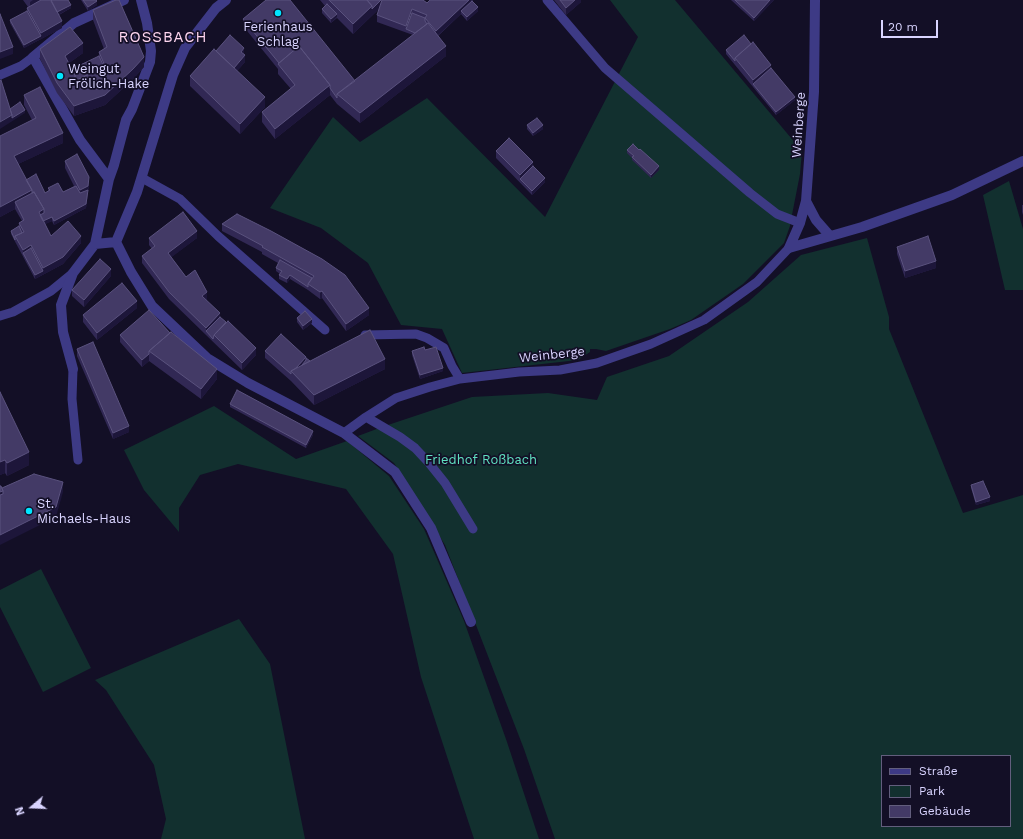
<!DOCTYPE html>
<meta charset="utf-8">
<style>
body{margin:0}
#map{position:relative;width:1023px;height:839px;overflow:hidden;background:#130f26;font-family:"Work Sans",sans-serif}
canvas{display:block}
.legend{position:absolute;left:881px;top:755px;width:130px;height:72px;box-sizing:border-box;background:#130f26;border:1px solid #625e7d;margin:0;padding:5px 7px;list-style:none;font-size:12px;color:#d9d4ff}
.legend li{display:flex;align-items:center;gap:8px;height:20px}
.legend b{width:20px;border:1px solid #625e7d}
.north{position:absolute;left:12px;top:787px;width:40px;height:40px;-webkit-text-stroke:3px #130f26;paint-order:stroke;rotate:251deg;font-size:11px;font-weight:700;line-height:16px;text-align:center;color:#d9d4ff}
.north::after{content:'';display:block;margin:auto;width:14px;height:18px;background:#d9d4ff;clip-path:polygon(50% 0,100% 100%,50% 72%,0 100%)}
.scale{position:absolute;left:881px;top:20px;width:57px;height:18px;box-sizing:border-box;border:2px solid #d9d4ff;border-top:0;padding-left:5px;font-size:12px;line-height:14px;white-space:nowrap;color:#d9d4ff;-webkit-text-stroke:3px #130f26;paint-order:stroke}
</style>
<div id="map">
<canvas width="1023" height="839"></canvas>
<ul class="legend">
<li><b style="height:5px;background:#3d3a85"></b>Straße</li>
<li><b style="height:11px;background:#12302f"></b>Park</li>
<li><b style="height:11px;background:#433a66"></b>Gebäude</li>
</ul>
<div class="north">N</div>
<div class="scale">20 m</div>
</div>
<script>
const g = document.querySelector('canvas').getContext('2d');
g.lineJoin = 'round';
function fillPath(path, color) {
  g.fillStyle = color;
  g.fill(path, 'evenodd');
}
function shape(rows) {
  const path = new Path2D();
  for (const r of rows) {
    path.moveTo(r[0], r[1]);
    for (let i = 2; i < r.length; i += 2) path.lineTo(r[i], r[i + 1]);
  }
  return path;
}
function strokePath(path, color, width, dash) {
  g.strokeStyle = color;
  g.lineWidth = width;
  g.lineCap = dash ? 'butt' : 'round';
  g.setLineDash(dash || []);
  g.stroke(path);
}
function drawText(font, color, halo, rows, align = 'center') {
  g.font = font + ' "Work Sans",sans-serif';
  g.lineWidth = 3.5;
  g.setLineDash([]);
  g.textBaseline = 'middle';
  g.strokeStyle = halo;
  g.fillStyle = color;
  for (const [text, x, y, turn = 0] of rows) {
    g.save();
    g.translate(x, y);
    g.rotate((+turn || 0) * Math.PI / 180);
    g.textAlign = isNaN(turn) ? turn : align;
    if (halo) g.strokeText(text, 0, 0);
    g.fillText(text, 0, 0);
    g.restore();
  }
}
const green = shape([
 [610,0,675,0,802,151,800,174,791,220,790,226,784,243,743,284,691,320,670,329,606,351,596,349,590,349,590,352,578,360,462,373,442,329,401,325,368,263,321,228,270,208,333,117,360,142,427,98,545,217,638,37],
 [1009,181,1023,229,1023,290,1005,290,983,195],
 [867,238,889,317,889,329,963,513,1023,495,1023,839,555,839,524,749,445,545,394,463,358,436,382,427,472,397,548,393,597,400,607,377,669,356,748,302,801,255],
 [882,756,1010,756,1010,826,882,826],
 [214,406,296,459,347,441,389,476,424,529,464,621,507,742,539,839,474,839,421,677,393,554,346,489,238,464,200,475,179,508,179,532,144,490,124,450],
 [41,569,91,668,43,692,0,607,0,590],
 [239,619,270,664,305,839,161,839,166,819,154,765,106,690,95,680]
]);
const service = shape([
 [547,0,605,68,750,193,777,214,800,223],
 [0,75,21,66,33,57],
 [142,178,180,199,218,236,325,330],
 [0,316,13,312,51,291,73,273],
 [365,335,416,334,427,338,444,348,452,366,460,379],
 [73,369,72,399,78,460],
 [366,417,400,437,415,448,429,463,445,483,473,529],
 [344,433,366,417,396,398,430,387,460,379,519,372,560,370,597,363,651,344,704,320,757,282,789,248]
]);
const minor = shape([
 [109,179,80,140,33,57,74,23,124,0],
 [806,201,816,220,830,236],
 [116,242,131,272,152,306,207,358,248,383,344,433,395,472,431,528,471,622],
 [116,242,137,192,173,75,185,48,216,8,226,0],
 [95,244,116,242],
 [789,248,800,223,806,201,814,92,815,0],
 [789,248,862,227,952,195,1023,161],
 [73,369,63,332,61,305,73,273,95,244,109,179,114,165,126,120,132,109,150,62,151,51,147,23,141,0]
]);
const wall = shape([
 [23,0,50,0,51,1,71,8,59,15,62,28,24,48,10,23,10,20,27,11,27,8,28,7],
 [81,0,96,0,97,5,88,11],
 [320,0,423,0,427,3,473,0,473,2,478,11,467,21,461,14,438,36,446,56,360,123,337,104,330,95,275,139,262,122,262,112,291,89,278,74,278,69,243,26,243,19,355,81,413,35,377,22,377,15,379,9,353,34,337,18,331,23,322,13,322,9,325,6],
 [554,0,581,0,581,2,566,15],
 [731,0,774,0,754,21],
 [93,10,144,67,133,79,105,105,74,116,57,93,40,59,40,49,83,53,69,63,72,69,99,57,99,52,104,49,93,20],
 [726,50,771,68,795,100,776,115,726,54],
 [216,51,244,55,245,62,237,71,265,107,240,134,190,86,190,76],
 [24,95,63,143,18,164,26,180,45,193,48,191,48,188,63,192,74,186,65,168,65,161,89,184,86,208,54,225,52,221,45,224,51,236,81,243,63,264,35,279,11,234,11,231,19,226,19,223,22,221,15,209,0,217,32,120,24,105],
 [527,125,543,129,533,136,527,129],
 [627,150,659,170,651,178,632,160,632,158,627,153],
 [496,151,533,166,545,182,532,195,496,158],
 [1022,205,1023,205,1023,215,1022,212],
 [237,214,369,315,346,331,322,298,320,299,308,290,290,279,287,283,279,279,279,275,280,274,276,271,276,268,278,263,262,254,262,252,222,231,222,224],
 [149,238,197,238,171,257,186,277,207,299,206,300,220,317,256,355,242,370,169,299,142,263,142,256,152,249,149,245],
 [897,247,936,268,905,278,897,254],
 [111,276,84,307,72,296,72,290],
 [137,308,97,340,83,322,83,315],
 [297,318,312,323,303,330,297,322],
 [170,333,217,379,201,399,149,361,142,367,120,342,120,335],
 [77,349,129,432,113,439,77,356],
 [425,350,443,371,420,379,412,355,412,351],
 [265,351,310,361,385,369,314,405,291,381,265,358],
 [0,392,29,465,7,476,5,473,0,475],
 [230,404,313,435,306,448,230,407],
 [971,485,990,501,976,505,971,488]
]);
const shadedWall = shape([
 [33,0,48,0,30,12,30,2],
 [381,0,383,0,383,5,353,34,353,24,372,6],
 [469,0,473,0,473,3,461,11,461,14,436,37,436,31],
 [575,0,581,0,581,2,566,15,566,8],
 [770,0,774,0,754,21,754,18],
 [97,1,97,5,88,11,88,7],
 [71,5,71,8,56,16,56,13],
 [478,7,478,11,467,21,467,17],
 [412,9,412,16,406,29,406,26],
 [337,14,337,17,331,23,331,19],
 [62,21,62,28,24,48,24,45,41,36,41,33],
 [83,43,83,53,65,66,65,56],
 [446,46,446,56,360,123,360,113],
 [13,47,13,54,0,59,0,52],
 [244,48,244,55,241,52],
 [245,55,245,62,233,76,233,69],
 [144,57,144,67,133,79,105,105,74,116,74,106],
 [771,65,771,72,753,84,753,80],
 [330,85,330,95,275,139,275,129],
 [265,97,265,107,240,134,240,124],
 [795,97,795,100,776,115,776,112],
 [25,110,25,113,0,129,0,122,12,115],
 [543,125,543,129,533,136,533,133],
 [63,133,63,143,14,166,14,156],
 [533,162,533,169,520,179,520,175],
 [659,166,659,170,651,178,651,175],
 [89,177,89,184,86,208,54,225,54,221,80,197,80,190],
 [545,178,545,182,532,195,532,191],
 [32,190,32,200,15,202,15,209,0,217,0,207],
 [44,209,44,216,40,218,39,212],
 [52,217,52,221,42,226,42,222],
 [197,231,197,238,168,260,168,253],
 [81,236,81,243,63,264,35,279,35,275,43,271,43,268],
 [31,245,31,252,23,253,23,256,23,250],
 [936,261,936,268,905,278,905,271],
 [111,269,111,276,84,307,84,300],
 [290,275,290,279,287,283,287,279],
 [322,291,322,298,320,299,320,292],
 [207,292,207,299,202,303,202,296],
 [137,301,137,308,97,340,97,333],
 [369,308,369,315,346,331,346,324],
 [220,313,220,320,206,331,206,328],
 [312,319,312,323,303,330,303,326],
 [256,348,256,355,242,370,242,363],
 [149,354,149,361,142,367,142,360],
 [306,357,314,365,292,373],
 [385,359,385,369,314,405,314,395],
 [443,368,443,371,420,379,420,375],
 [217,369,217,379,201,399,201,389],
 [129,426,129,432,113,439,113,433],
 [313,431,313,435,306,448,306,445],
 [29,452,29,465,7,476,7,463],
 [5,460,5,473,0,475,0,462],
 [63,482,63,492,56,517,0,545,0,535],
 [3,491,3,504,0,505,0,492],
 [990,497,990,501,976,505,976,502]
]);
const building = shape([
 [41,0,51,0,62,21,41,33,27,8,41,0],
 [52,0,68,0,71,5,57,12,51,1,52,0],
 [83,0,96,0,97,1,88,7,83,0],
 [116,0,119,0,144,57,133,69,105,95,74,106,57,83,40,49,70,27,83,43,65,56,75,75,75,81,105,66,99,52,107,47,93,10,116,0],
 [266,0,290,0,355,81,337,94,337,98,330,88,330,85,299,46,279,63,243,19,266,0],
 [329,0,367,0,372,6,353,24,329,0],
 [367,0,381,0,372,9,372,6,367,0],
 [382,0,423,0,427,3,430,0,469,0,436,31,425,18,427,15,412,9,406,26,377,15,382,0],
 [560,0,575,0,566,8,560,0],
 [735,0,770,0,754,18,735,0],
 [472,1,478,7,467,17,461,11,472,1],
 [327,4,337,14,331,19,322,9,327,4],
 [27,11,41,36,24,45,10,20,27,11],
 [412,13,425,18,425,21,427,24,415,33,406,29,412,13],
 [0,14,13,47,0,52,0,14],
 [428,23,446,46,360,113,337,94,428,23],
 [230,35,244,48,241,52,245,55,234,68,216,51,230,35],
 [744,35,751,44,735,58,735,61,726,50,744,35],
 [753,42,771,65,753,80,735,58,753,42],
 [299,46,330,85,275,129,262,112,295,85,278,64,299,46],
 [214,49,265,97,240,124,190,76,214,49],
 [99,56,104,67,75,81,75,75,72,69,99,56],
 [771,68,795,97,776,112,753,84,771,68],
 [1,80,12,115,0,122,0,81,1,80],
 [40,87,63,133,14,156,32,190,0,207,0,136,36,118,24,95,40,87],
 [20,102,25,110,12,118,12,115,10,109,20,102],
 [537,118,543,125,533,133,527,125,537,118],
 [509,138,533,162,520,175,496,151,509,138],
 [633,144,639,150,640,149,659,166,651,175,632,157,634,156,627,150,633,144],
 [77,154,89,177,88,186,80,190,65,161,77,154],
 [533,166,545,178,532,191,520,179,533,166],
 [36,174,45,193,50,190,48,188,58,183,63,192,76,186,80,193,88,190,86,204,54,221,52,217,43,221,40,215,44,213,44,209,34,192,32,193,32,190,26,180,36,174],
 [34,192,44,209,39,212,51,236,68,221,81,236,63,257,43,268,31,245,23,250,15,236,24,232,19,223,24,220,15,202,34,192],
 [183,212,197,231,168,253,186,277,195,270,207,292,202,296,220,313,206,328,169,292,142,256,155,246,149,238,183,212],
 [237,214,271,231,322,259,345,275,369,308,346,324,322,291,320,292,308,284,314,276,262,247,263,246,222,224,237,214],
 [19,226,22,233,15,236,15,240,11,231,19,226],
 [928,236,936,261,905,271,897,247,928,236],
 [31,248,43,271,35,275,23,253,31,248],
 [100,259,111,269,84,300,72,290,100,259],
 [280,260,312,278,308,284,308,287,290,275,287,279,279,275,282,271,276,268,280,260],
 [122,283,137,301,97,333,83,315,122,283],
 [149,310,170,333,149,351,149,354,142,360,120,335,149,310],
 [305,311,312,319,303,326,297,318,305,311],
 [220,317,226,322,214,335,213,339,206,331,220,317],
 [228,321,256,348,242,363,214,335,228,321],
 [370,330,385,359,314,395,291,371,370,330],
 [171,332,217,369,201,389,149,351,171,332],
 [281,334,306,357,296,368,291,371,291,374,265,351,281,334],
 [93,342,129,426,113,433,77,349,93,342],
 [424,347,425,350,436,347,443,368,420,375,412,351,424,347],
 [306,358,310,361,302,365,306,360,306,358],
 [237,390,313,431,306,445,230,404,237,390],
 [0,392,29,452,7,463,5,460,0,462,0,392],
 [34,474,63,482,56,507,0,535,0,495,3,494,3,491,2,488,34,474],
 [983,481,990,497,976,502,971,485,983,481],
 [0,486,1,486,3,491,0,492,0,486]
]);
const markers = [
 [278,13,4,"#00e5ff"],
 [60,76,4,"#00e5ff"],
 [29,511,4,"#00e5ff"]
];
const poiNames = [
 ["Ferienhaus",278,27,"center"],
 ["Schlag",278,42,"center"],
 ["Weingut",68,69],
 ["Frölich-Hake",68,84],
 ["St.",37,504],
 ["Michaels-Haus",37,519]
];
const streetNames = [
 ["Weinberge",799,125,-86],
 ["Weinberge",552,355,-6]
];
const parkNames = [
 ["Friedhof Roßbach",481,460]
];
const quarterNames = [
 ["ROSSBACH",163,38]
];
fillPath(green, '#12302f');
strokePath(service, '#3d3a85', 9);
strokePath(minor, '#3d3a85', 10);
fillPath(wall, '#312854');
fillPath(shadedWall, '#1d163a');
fillPath(building, '#433a66');
strokePath(building, '#5a527e', 1);
for (const [x, y, r, color] of markers) {
  const dot = new Path2D();
  dot.arc(x, y, r, 0, 2 * Math.PI);
  g.fillStyle = color;
  g.fill(dot);
  strokePath(dot, '#130f26', 1.5);
}
drawText('13px', '#d9d4ff', '#130f26', poiNames, 'left');
drawText('13px', '#d9d4ff', '#130f26', streetNames);
drawText('13px', '#5fe0c0', '#130f26', parkNames);
g.letterSpacing = '1px';
drawText('15px', '#ffd6f0', '#130f26', quarterNames);
g.letterSpacing = '0px';
</script>
